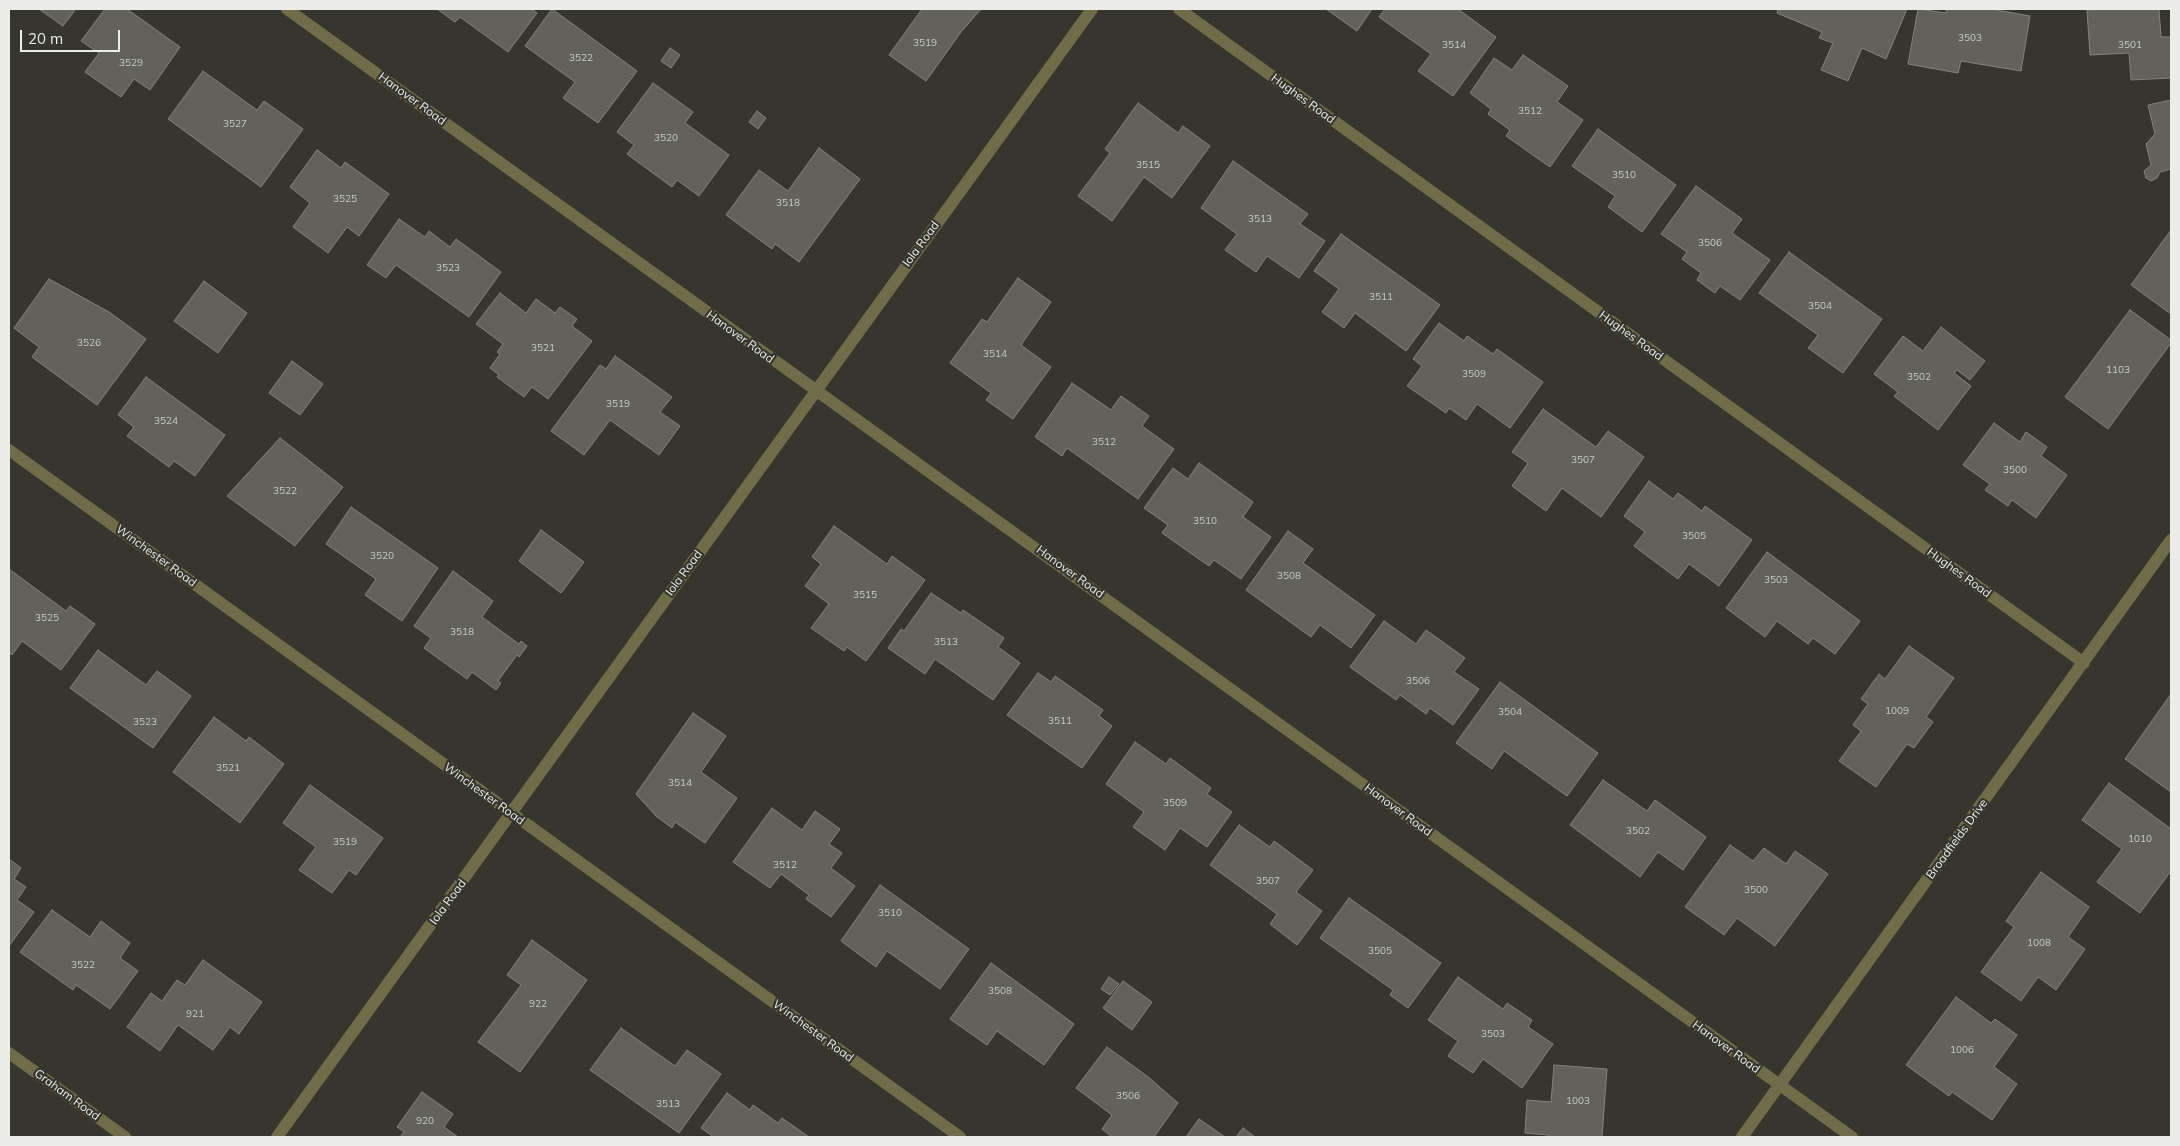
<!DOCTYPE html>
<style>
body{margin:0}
#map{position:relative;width:2180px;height:1146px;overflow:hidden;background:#36362f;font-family:Mulish,sans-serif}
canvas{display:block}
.frame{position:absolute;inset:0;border:10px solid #ecece8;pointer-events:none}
.scale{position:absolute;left:20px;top:30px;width:100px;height:22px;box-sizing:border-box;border:2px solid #ecece8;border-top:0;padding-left:6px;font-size:15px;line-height:18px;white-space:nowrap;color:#ecece8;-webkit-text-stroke:4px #36362f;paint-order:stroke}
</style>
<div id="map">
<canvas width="2180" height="1146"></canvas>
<div class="frame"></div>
<div class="scale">20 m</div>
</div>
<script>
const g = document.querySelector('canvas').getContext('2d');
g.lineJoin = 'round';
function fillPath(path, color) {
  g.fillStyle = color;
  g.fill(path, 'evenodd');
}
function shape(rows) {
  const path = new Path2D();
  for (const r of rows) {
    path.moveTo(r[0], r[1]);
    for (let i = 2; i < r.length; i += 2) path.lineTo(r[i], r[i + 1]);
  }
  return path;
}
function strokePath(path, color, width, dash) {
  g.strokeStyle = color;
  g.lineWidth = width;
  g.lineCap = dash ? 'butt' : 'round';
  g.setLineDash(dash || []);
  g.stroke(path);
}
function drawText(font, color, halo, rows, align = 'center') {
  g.font = font + ' Mulish,sans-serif';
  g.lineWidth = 4.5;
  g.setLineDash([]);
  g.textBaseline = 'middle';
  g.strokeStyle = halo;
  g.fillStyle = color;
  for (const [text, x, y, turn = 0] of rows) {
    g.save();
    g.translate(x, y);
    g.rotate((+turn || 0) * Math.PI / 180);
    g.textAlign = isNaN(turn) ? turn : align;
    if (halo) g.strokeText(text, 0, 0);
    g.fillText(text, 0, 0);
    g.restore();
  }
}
const building = shape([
 [39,9,76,9,63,26,39,9],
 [105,9,127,9,180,47,150,90,134,79,121,97,85,72,99,53,81,41,105,9],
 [437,9,531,9,537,13,508,52,460,17,455,22,437,9],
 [552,9,637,71,598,123,563,98,575,82,525,46,552,9],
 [922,9,981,9,961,32,926,81,889,55,922,9],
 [1326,9,1372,9,1357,31,1326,9],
 [1385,9,1458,9,1496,37,1453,96,1418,71,1431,54,1379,17,1385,9],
 [1778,9,1907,9,1886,59,1862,48,1848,81,1821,70,1833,43,1819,38,1822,32,1777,13,1778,9],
 [1918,9,1946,13,1947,9,1991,9,2030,16,2021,71,1961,61,1958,73,1908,64,1918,9],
 [2110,9,2159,9,2161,37,2171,37,2171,78,2131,80,2129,53,2090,55,2087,10,2110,9],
 [670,48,680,55,671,68,661,61,670,48],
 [1523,55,1568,86,1557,102,1583,120,1550,167,1506,136,1510,130,1488,114,1491,109,1470,93,1494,58,1512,70,1523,55],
 [203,71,257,110,264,101,303,129,261,187,168,119,203,71],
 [653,83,693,112,685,123,729,155,699,196,677,180,672,187,627,154,634,145,617,132,653,83],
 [2171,100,2171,169,2160,172,2157,178,2151,181,2146,178,2144,171,2151,165,2146,144,2155,134,2148,105,2171,100],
 [1138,103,1178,133,1183,126,1210,146,1172,198,1144,177,1112,221,1078,196,1110,153,1105,149,1138,103],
 [757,111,766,118,758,129,749,122,757,111],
 [1598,129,1676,185,1642,232,1608,207,1615,196,1572,166,1598,129],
 [819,148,860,179,799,262,775,244,772,249,726,215,759,170,788,191,819,148],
 [317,150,341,168,345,162,389,194,359,236,347,227,328,253,293,227,310,203,290,187,317,150],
 [1233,161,1308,214,1300,224,1325,241,1299,278,1267,256,1256,272,1225,250,1237,234,1201,208,1233,161],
 [1696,186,1742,219,1732,233,1770,260,1740,300,1720,286,1715,293,1697,280,1701,273,1682,259,1687,252,1661,234,1696,186],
 [399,219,425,237,429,231,450,247,456,239,501,272,469,317,396,265,386,278,367,265,399,219],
 [2171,230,2171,314,2131,285,2171,230],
 [1341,234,1440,305,1406,351,1355,313,1344,328,1322,312,1339,289,1314,271,1341,234],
 [1789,252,1882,319,1843,373,1808,348,1818,335,1759,293,1789,252],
 [1018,278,1051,302,1021,345,1051,367,1013,419,986,400,991,393,950,363,982,319,987,322,1018,278],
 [49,279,109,312,146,339,97,405,32,357,39,347,14,328,49,279],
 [204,281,247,313,218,353,174,321,204,281],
 [500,293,526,313,536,299,555,313,560,307,577,319,572,326,592,341,548,399,532,387,524,397,497,377,499,375,490,368,500,354,497,352,503,344,476,324,500,293],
 [2130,310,2171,340,2171,343,2108,429,2065,397,2130,310],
 [1439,323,1464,341,1467,336,1493,354,1497,349,1543,382,1510,428,1477,404,1466,420,1449,408,1446,413,1407,386,1422,366,1413,359,1439,323],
 [1941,327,1985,361,1970,380,1957,370,1954,373,1971,386,1938,430,1894,396,1898,392,1874,374,1903,336,1923,351,1941,327],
 [615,356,672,397,660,412,680,426,659,455,610,420,584,455,551,431,600,365,606,369,615,356],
 [292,361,323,384,300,415,269,393,292,361],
 [146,377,225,435,195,476,174,461,169,467,127,436,134,427,118,415,146,377],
 [1072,383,1111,410,1121,396,1149,416,1142,426,1174,449,1138,499,1067,448,1062,456,1035,437,1072,383],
 [1543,409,1596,447,1608,431,1644,457,1601,517,1562,488,1546,511,1512,486,1528,463,1512,452,1543,409],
 [1994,423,2020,442,2026,432,2047,447,2041,456,2067,475,2036,518,2012,500,2008,506,1985,490,1990,484,1963,465,1994,423],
 [280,438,343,487,295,546,227,496,280,438],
 [1199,463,1253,502,1243,517,1271,537,1241,579,1214,560,1209,566,1162,533,1168,525,1144,508,1173,468,1188,479,1199,463],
 [1649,481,1673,499,1678,493,1702,511,1705,506,1752,540,1719,586,1689,564,1678,579,1634,546,1645,532,1624,516,1649,481],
 [351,507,438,568,402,621,365,595,376,579,326,544,351,507],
 [834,526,887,564,892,556,925,580,866,661,847,647,844,651,811,628,829,604,805,586,821,564,812,557,834,526],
 [541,530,584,562,561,593,519,561,541,530],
 [1288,531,1313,549,1303,563,1375,615,1351,648,1320,625,1311,637,1246,590,1288,531],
 [1767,552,1860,621,1835,654,1813,638,1808,644,1777,621,1765,637,1726,608,1767,552],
 [9,569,66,611,70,606,95,624,61,670,22,641,12,655,9,652,9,569],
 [453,571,493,601,482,617,519,644,521,641,527,646,519,657,517,655,498,681,501,683,496,690,472,672,467,679,424,648,431,638,414,626,453,571],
 [931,593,961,613,963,610,1004,638,998,647,1020,663,993,700,935,659,925,674,888,648,901,629,904,631,931,593],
 [1384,621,1416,644,1426,630,1465,658,1454,672,1479,689,1453,725,1430,708,1426,714,1400,695,1396,700,1350,667,1384,621],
 [1909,646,1954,678,1926,717,1933,722,1914,748,1907,744,1876,787,1839,761,1861,731,1853,725,1868,704,1861,699,1879,674,1885,679,1909,646],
 [98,650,146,685,157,671,191,696,153,748,70,688,98,650],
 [1038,673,1051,682,1055,676,1103,710,1099,716,1112,726,1082,768,1007,715,1038,673],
 [1500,682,1598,753,1567,796,1504,751,1492,769,1456,743,1500,682],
 [2171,694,2171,792,2125,759,2171,694],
 [693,713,726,736,701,772,737,798,705,843,675,822,672,828,656,816,636,794,693,713],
 [214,717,246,741,249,737,284,764,240,823,173,772,214,717],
 [1135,742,1166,764,1170,758,1211,788,1207,794,1232,812,1207,847,1180,828,1165,850,1133,827,1144,812,1106,784,1135,742],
 [1603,780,1647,811,1655,800,1706,837,1683,870,1658,852,1640,877,1570,825,1603,780],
 [2109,783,2171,829,2171,871,2140,913,2097,882,2122,849,2082,820,2109,783],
 [310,785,383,838,356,875,349,870,332,893,299,870,316,847,283,823,310,785],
 [772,808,802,830,815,811,840,829,829,844,842,853,831,868,855,886,831,917,806,899,809,895,781,874,770,888,733,862,772,808],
 [1239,825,1270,847,1274,841,1313,870,1296,892,1322,911,1297,945,1270,924,1277,914,1210,865,1239,825],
 [1730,845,1753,861,1764,848,1786,864,1795,851,1828,874,1775,946,1737,918,1724,935,1685,907,1730,845],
 [9,859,21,868,14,879,26,887,17,900,34,912,9,946,9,859],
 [2041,872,2089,907,2068,937,2085,949,2056,990,2038,977,2021,1001,1981,972,2014,927,2006,921,2041,872],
 [880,885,969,949,940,989,887,951,876,967,841,941,880,885],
 [1349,898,1441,963,1408,1008,1390,995,1393,990,1320,938,1349,898],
 [52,910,90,937,101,921,130,943,120,958,138,971,110,1009,76,985,73,990,20,952,52,910],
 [532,940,587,980,520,1072,478,1042,521,985,507,975,532,940],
 [203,960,262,1002,239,1034,230,1027,213,1050,178,1025,160,1051,127,1027,151,993,162,1001,177,980,185,985,203,960],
 [991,963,1074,1024,1044,1065,997,1031,987,1045,950,1019,991,963],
 [1109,977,1119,984,1110,995,1101,989,1109,977],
 [1458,977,1503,1009,1507,1003,1532,1020,1528,1027,1553,1044,1522,1088,1483,1059,1473,1073,1448,1056,1458,1041,1428,1020,1458,977],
 [1123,981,1152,1002,1132,1030,1103,1008,1123,981],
 [1956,997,1991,1023,1995,1019,2017,1035,1994,1067,2017,1084,1992,1120,1952,1092,1949,1096,1906,1065,1956,997],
 [621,1028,675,1066,687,1050,721,1074,679,1133,590,1070,621,1028],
 [1107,1047,1147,1076,1178,1103,1154,1137,1112,1137,1102,1129,1112,1115,1076,1088,1107,1047],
 [1554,1065,1607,1069,1602,1137,1549,1137,1549,1135,1525,1133,1527,1100,1551,1102,1554,1065],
 [422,1092,453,1114,444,1127,458,1137,400,1137,404,1132,397,1127,422,1092],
 [727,1093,750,1110,753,1105,778,1123,782,1118,809,1137,714,1137,701,1128,727,1093],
 [1199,1119,1225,1137,1186,1137,1199,1119],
 [1243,1128,1255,1137,1236,1137,1243,1128]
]);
const street = shape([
 [287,9,1852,1137],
 [1179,9,2084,663],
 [9,450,960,1137],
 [9,1053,125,1137],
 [277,1137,1092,9],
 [1742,1137,2171,540]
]);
const numberNames = [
 ["3503",1970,38],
 ["3519",925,43],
 ["3514",1454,45],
 ["3501",2130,45],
 ["3522",581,58],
 ["3529",131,63],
 ["3512",1530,111],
 ["3527",235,124],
 ["3520",666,138],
 ["3515",1148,165],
 ["3510",1624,175],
 ["3525",345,199],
 ["3518",788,203],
 ["3513",1260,219],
 ["3506",1710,243],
 ["3523",448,268],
 ["3511",1381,297],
 ["3504",1820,306],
 ["3526",89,343],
 ["3521",543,348],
 ["3514",995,354],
 ["1103",2118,370],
 ["3509",1474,374],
 ["3502",1919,377],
 ["3519",618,404],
 ["3524",166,421],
 ["3512",1104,442],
 ["3507",1583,460],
 ["3500",2015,470],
 ["3522",285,491],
 ["3510",1205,521],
 ["3505",1694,536],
 ["3520",382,556],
 ["3508",1289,576],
 ["3503",1776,580],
 ["3515",865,595],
 ["3525",47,618],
 ["3518",462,632],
 ["3513",946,642],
 ["3506",1418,681],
 ["1009",1897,711],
 ["3504",1510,712],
 ["3511",1060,721],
 ["3523",145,722],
 ["3521",228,768],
 ["3514",680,783],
 ["3509",1175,803],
 ["3502",1638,831],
 ["1010",2140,839],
 ["3519",345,842],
 ["3512",785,865],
 ["3507",1268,881],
 ["3500",1756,890],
 ["3510",890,913],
 ["1008",2039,943],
 ["3505",1380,951],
 ["3522",83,965],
 ["3508",1000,991],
 ["922",538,1004],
 ["921",195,1014],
 ["3503",1493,1034],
 ["1006",1962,1050],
 ["3506",1128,1096],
 ["1003",1578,1101],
 ["3513",668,1104],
 ["920",425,1121]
];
const streetNames = [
 ["Hanover Road",412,99,36],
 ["Hughes Road",1303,99,36],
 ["Iola Road",921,244,-54],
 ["Hughes Road",1631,336,36],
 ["Hanover Road",740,337,36],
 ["Winchester Road",156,556,36],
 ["Hanover Road",1070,572,36],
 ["Iola Road",684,573,-54],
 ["Hughes Road",1959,573,36],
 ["Winchester Road",484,794,36],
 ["Hanover Road",1398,810,36],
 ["Broadfields Drive",1957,839,-54],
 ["Iola Road",448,902,-54],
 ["Winchester Road",813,1031,36],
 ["Hanover Road",1726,1047,36],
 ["Graham Road",67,1095,36]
];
fillPath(building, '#62625b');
strokePath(building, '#84837c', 1);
strokePath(street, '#6f6d49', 12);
drawText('10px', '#cacac5', null, numberNames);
drawText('12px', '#ecece8', '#36362f', streetNames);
</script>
